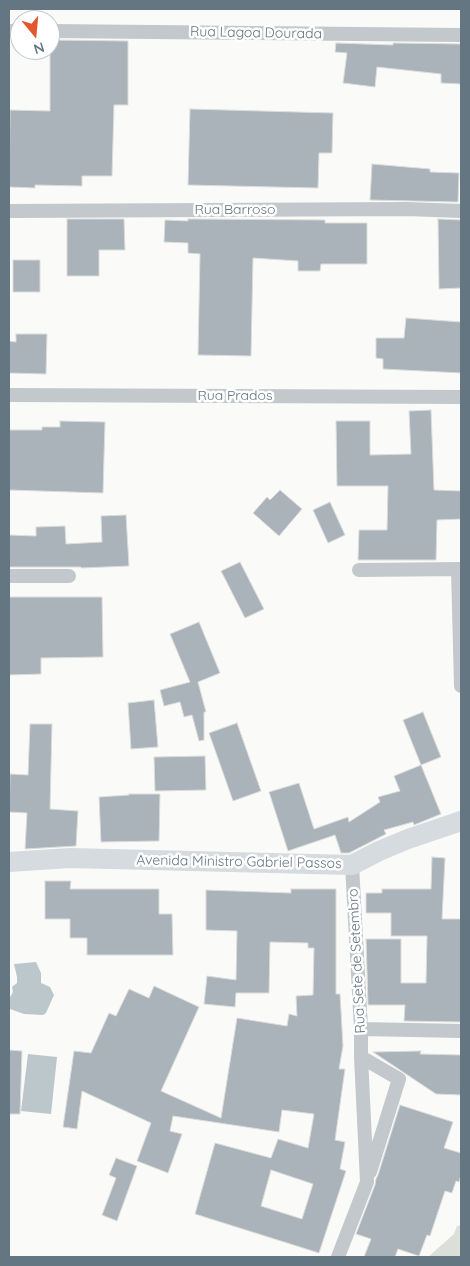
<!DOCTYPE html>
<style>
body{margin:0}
#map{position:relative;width:470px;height:1266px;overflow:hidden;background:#fafaf8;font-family:Quicksand,sans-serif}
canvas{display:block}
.frame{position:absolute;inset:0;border:10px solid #657683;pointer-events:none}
.north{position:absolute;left:10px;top:10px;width:50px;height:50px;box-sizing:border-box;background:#fff;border:1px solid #c1c8cd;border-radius:50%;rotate:163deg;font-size:14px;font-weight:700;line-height:20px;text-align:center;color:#657683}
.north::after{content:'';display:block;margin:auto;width:18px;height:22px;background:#e4572e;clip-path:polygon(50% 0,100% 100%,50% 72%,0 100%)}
</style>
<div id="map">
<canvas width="470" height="1266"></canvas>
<div class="frame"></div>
<div class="north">N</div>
</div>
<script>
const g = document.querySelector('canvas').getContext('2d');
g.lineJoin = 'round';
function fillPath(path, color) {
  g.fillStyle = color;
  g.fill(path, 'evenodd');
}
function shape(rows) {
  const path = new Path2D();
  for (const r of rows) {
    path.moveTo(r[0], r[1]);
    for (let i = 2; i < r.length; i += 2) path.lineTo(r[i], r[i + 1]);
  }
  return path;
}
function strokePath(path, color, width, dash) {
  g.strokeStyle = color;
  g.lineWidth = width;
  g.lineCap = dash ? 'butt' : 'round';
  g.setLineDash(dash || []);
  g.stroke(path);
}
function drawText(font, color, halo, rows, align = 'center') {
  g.font = font + ' Quicksand,sans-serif';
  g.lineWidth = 5;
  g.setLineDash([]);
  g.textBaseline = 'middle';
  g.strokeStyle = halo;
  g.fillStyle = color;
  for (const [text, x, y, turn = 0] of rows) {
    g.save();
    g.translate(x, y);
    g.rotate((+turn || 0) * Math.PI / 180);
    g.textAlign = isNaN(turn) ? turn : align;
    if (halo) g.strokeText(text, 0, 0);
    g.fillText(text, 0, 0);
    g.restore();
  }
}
const green = shape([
 [461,1225,461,1257,428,1257,454,1234,457,1226]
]);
const water = shape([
 [36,962,41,973,41,983,50,987,54,995,46,1013,43,1015,24,1014,10,1009,9,999,13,992,12,987,17,983,17,977,14,964],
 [28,1054,57,1057,51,1114,21,1111]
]);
const building = shape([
 [50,40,128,41,128,105,114,105,112,176,82,176,82,186,35,185,35,188,9,187,10,110,50,111,50,40],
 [336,43,393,45,393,43,461,44,461,84,441,83,441,74,377,67,375,87,343,83,347,53,335,52,336,43],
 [190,109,333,113,332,153,319,153,318,188,188,185,190,109],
 [372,164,430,169,430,172,459,173,458,202,370,200,372,164],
 [67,219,124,219,125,250,99,250,99,276,67,276,67,219],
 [188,219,325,220,325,223,367,223,367,264,321,264,320,271,298,271,298,261,253,258,251,356,198,355,200,254,188,253,188,243,164,242,165,220,188,221,188,219],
 [438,219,461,220,461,288,439,289,438,219],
 [13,260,40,260,40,292,13,292,13,260],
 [406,318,461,322,461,373,383,369,383,359,376,358,376,338,404,338,406,318],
 [16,334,47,334,46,374,9,373,9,341,16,342,16,334],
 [431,410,434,490,461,491,461,519,437,520,436,560,358,560,359,530,387,530,388,486,337,486,336,421,370,421,370,455,411,454,409,411,431,410],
 [60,421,105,422,103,493,9,490,9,430,42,430,42,427,60,427,60,421],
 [280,490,302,509,279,536,253,513,267,497,270,500,280,490],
 [330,502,345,535,328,543,313,510,330,502],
 [126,515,129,566,81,568,81,567,9,567,9,535,36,536,36,527,65,526,66,544,102,542,101,516,126,515],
 [240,562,264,609,245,618,221,571,240,562],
 [9,597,102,597,103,657,41,658,41,674,9,675,9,597],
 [199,622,220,673,198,682,206,712,204,712,204,740,199,741,192,715,184,717,180,702,164,706,160,690,190,682,170,634,199,622],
 [154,700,158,747,131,749,128,703,154,700],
 [423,712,441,757,421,765,403,720,423,712],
 [237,723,261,791,233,801,209,733,237,723],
 [30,724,52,724,50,809,78,811,76,846,25,849,27,813,9,812,10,774,28,775,30,724],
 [205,756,206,790,155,791,154,757,205,756],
 [421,765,441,814,414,825,413,822,384,830,386,834,349,853,341,853,335,835,288,851,269,792,299,783,314,829,348,817,349,822,380,802,378,797,400,791,394,776,421,765],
 [129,794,160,794,159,841,101,842,99,797,129,795,129,794],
 [432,857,445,858,442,919,461,919,461,1022,404,1021,405,1005,368,1005,366,939,401,939,401,983,426,983,427,936,391,936,391,913,366,913,366,893,382,893,382,889,431,889,432,857],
 [45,881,71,881,70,889,159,889,159,914,172,914,173,955,87,955,87,938,70,938,70,919,45,919,45,881],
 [291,889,336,889,336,994,340,994,343,1046,339,1069,345,1069,335,1140,345,1142,340,1169,346,1171,319,1253,195,1214,215,1143,271,1158,278,1139,308,1148,314,1114,282,1110,279,1132,173,1116,170,1131,182,1134,168,1173,137,1161,151,1123,82,1091,77,1129,63,1127,74,1051,91,1053,109,1013,116,1016,129,989,149,998,154,986,199,1007,161,1091,221,1118,237,1018,287,1026,289,1014,297,1016,296,996,313,995,314,948,308,948,308,943,270,942,269,993,236,993,235,1007,204,1004,207,976,236,980,237,931,206,930,206,890,291,893,291,889],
 [271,1170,313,1184,302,1219,261,1206,271,1170],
 [9,1050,22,1051,20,1114,9,1114,9,1050],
 [421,1051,420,1054,461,1055,461,1095,436,1094,373,1052,421,1051],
 [400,1105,453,1122,444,1148,461,1153,461,1175,459,1182,456,1181,452,1193,445,1191,430,1236,427,1235,419,1256,398,1249,395,1257,364,1257,371,1239,356,1234,375,1185,376,1179,378,1175,400,1105],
 [116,1158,137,1166,117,1221,102,1215,116,1178,109,1175,116,1158]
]);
const street = shape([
 [9,31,20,31],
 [50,31,461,35],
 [9,211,406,209,461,211],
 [9,395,461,397],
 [458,569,461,686],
 [359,570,461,569],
 [9,576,69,576],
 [361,1029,461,1031],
 [361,1057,399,1079,370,1172],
 [338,1257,367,1182,361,1057,361,1029,352,865]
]);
const secondary = shape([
 [9,862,70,858,352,865,379,851,408,839,461,821]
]);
const streetNames = [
 ["Rua Lagoa Dourada",256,33,1],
 ["Rua Barroso",235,210],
 ["Rua Prados",235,396],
 ["Avenida Ministro Gabriel Passos",239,862,1],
 ["Rua Sete de Setembro",357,961,-93]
];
fillPath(green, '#dadfd7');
fillPath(water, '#bbc7cb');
fillPath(building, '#aab3b9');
strokePath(building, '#dcdcda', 1);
strokePath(street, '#c3c8cc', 14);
strokePath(secondary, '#d6dbdf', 20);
drawText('14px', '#657683', '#fff', streetNames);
</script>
